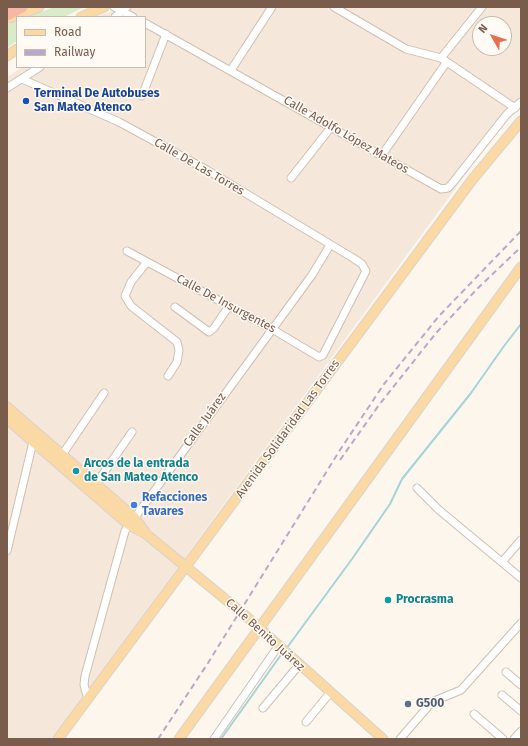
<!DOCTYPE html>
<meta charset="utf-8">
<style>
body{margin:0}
#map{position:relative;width:528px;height:746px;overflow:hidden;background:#fdf6ec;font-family:"Fira Sans",sans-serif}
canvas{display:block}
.frame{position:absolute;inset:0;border:8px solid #7a5c4d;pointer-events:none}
.legend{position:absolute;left:16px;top:16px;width:130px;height:52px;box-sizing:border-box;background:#fffaf3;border:1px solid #cabbb1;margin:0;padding:5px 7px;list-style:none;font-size:12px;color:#7a5c4d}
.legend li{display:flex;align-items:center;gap:8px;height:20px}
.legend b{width:20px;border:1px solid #cabbb1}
.north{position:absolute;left:472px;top:16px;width:40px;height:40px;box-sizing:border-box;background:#fffaf3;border:1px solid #cabbb1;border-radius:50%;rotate:309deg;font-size:11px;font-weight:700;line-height:16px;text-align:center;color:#7a5c4d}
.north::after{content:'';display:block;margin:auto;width:14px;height:18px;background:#e76f51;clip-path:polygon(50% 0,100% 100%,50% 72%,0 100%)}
</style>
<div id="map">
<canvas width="528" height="746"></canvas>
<div class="frame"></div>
<ul class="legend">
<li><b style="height:5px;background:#fbd9a5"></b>Road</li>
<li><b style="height:5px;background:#b9a8c9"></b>Railway</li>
</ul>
<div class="north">N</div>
</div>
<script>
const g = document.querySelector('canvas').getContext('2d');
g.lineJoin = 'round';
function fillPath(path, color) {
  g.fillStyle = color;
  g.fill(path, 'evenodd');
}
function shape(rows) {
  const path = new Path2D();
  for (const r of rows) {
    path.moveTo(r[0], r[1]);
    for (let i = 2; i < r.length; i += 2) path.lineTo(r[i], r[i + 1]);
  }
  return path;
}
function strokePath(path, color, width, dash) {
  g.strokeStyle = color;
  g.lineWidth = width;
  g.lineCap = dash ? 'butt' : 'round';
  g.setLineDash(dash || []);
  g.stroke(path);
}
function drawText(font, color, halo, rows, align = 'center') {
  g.font = font + ' "Fira Sans",sans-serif';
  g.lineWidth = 3;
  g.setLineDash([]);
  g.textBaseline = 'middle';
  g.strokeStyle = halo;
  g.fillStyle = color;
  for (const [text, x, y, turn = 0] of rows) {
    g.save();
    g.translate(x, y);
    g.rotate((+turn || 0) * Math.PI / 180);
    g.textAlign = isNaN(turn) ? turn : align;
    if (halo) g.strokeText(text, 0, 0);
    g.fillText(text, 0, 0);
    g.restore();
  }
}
const residential = shape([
 [124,7,521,7,521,99,52,739,7,739,7,77,22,67,145,67,145,17,96,17],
 [480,24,504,24,504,48,480,48]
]);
const green = shape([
 [54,7,84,7,64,17,28,17],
 [17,21,17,41,7,48,7,25]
]);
const stream = shape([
 [286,649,352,559,390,504,402,479,471,393,504,346,521,324],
 [221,739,283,652]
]);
const minor = shape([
 [114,7,133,17],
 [334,7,406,49,441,58,515,108],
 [115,17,127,7],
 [145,23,441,189,448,188,454,181,507,114,521,102],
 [441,58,482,7],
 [231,70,272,7],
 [22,79,119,122,207,170,353,258,362,264,366,271,323,355,319,357,272,329,127,251],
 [7,88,40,67],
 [142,96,166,34],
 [382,155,446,63],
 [291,178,332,126],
 [147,262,131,282,125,296,131,306,177,342,179,350,177,362,168,376],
 [175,307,209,332,214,328,229,306],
 [62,455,104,393],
 [96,484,132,432],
 [417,488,439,510,521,578],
 [7,551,33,442],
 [502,562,521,540],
 [506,672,521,685],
 [502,695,521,711],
 [88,699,84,685,85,676,125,531,312,275,330,245],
 [263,708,299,665],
 [474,714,503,739],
 [306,722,330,693],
 [214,739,279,645],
 [400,739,432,702,461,690,521,623],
 [514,739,521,731]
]);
const major = shape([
 [81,17,104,7],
 [10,18,39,7],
 [7,56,17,49],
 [7,407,135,518,145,532],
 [7,419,129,525,146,534,247,617,383,739],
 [58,739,472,180,521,121],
 [179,739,521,267]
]);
const highway = shape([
 [7,15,22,7]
]);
const rail = shape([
 [340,460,379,405,436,333,478,288,521,247],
 [158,739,208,663,340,450,384,384,439,316,521,231]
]);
const markers = [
 [26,101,4,"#1a4fb4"],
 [76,471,4,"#0f9aa8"],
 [134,505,4,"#3f7fe0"],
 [388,600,4,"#0f9aa8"],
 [408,704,4,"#5c6f8a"]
];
const transitNames = [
 ["Terminal De Autobuses",34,94],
 ["San Mateo Atenco",34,108]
];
const streetNames = [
 ["Calle Adolfo López Mateos",346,135,30],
 ["Calle De Las Torres",199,167,30],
 ["Calle De Insurgentes",226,304,28],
 ["Calle Juárez",205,420,-54],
 ["Avenida Solidaridad Las Torres",288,429,-54],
 ["Calle Benito Juárez",265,635,42]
];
const cultureNames = [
 ["Arcos de la entrada",84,464],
 ["de San Mateo Atenco",84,478],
 ["Procrasma",396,600]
];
const shopNames = [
 ["Refacciones",142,498],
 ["Tavares",142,512]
];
const serviceNames = [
 ["G500",416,704]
];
fillPath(residential, '#f5e8da');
fillPath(green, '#d8ecc9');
strokePath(stream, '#a5d3da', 2);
strokePath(minor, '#d1beb0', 9);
strokePath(major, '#dad1cd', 11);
strokePath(highway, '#dad1cd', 13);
strokePath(minor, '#fff', 7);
strokePath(major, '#fbd9a5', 9);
strokePath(highway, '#f7b7a3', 11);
strokePath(rail, '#b9a8c9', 2, [6, 4]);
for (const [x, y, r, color] of markers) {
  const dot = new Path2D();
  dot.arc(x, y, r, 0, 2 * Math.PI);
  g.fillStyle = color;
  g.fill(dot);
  strokePath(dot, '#fffaf3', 1.5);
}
drawText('bold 12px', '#164399', '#fffaf3', transitNames, 'left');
drawText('12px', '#7a5c4d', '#fffaf3', streetNames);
drawText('bold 12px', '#0d838f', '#fffaf3', cultureNames, 'left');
drawText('bold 12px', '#366cbe', '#fffaf3', shopNames, 'left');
drawText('bold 12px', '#4e5e75', '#fffaf3', serviceNames, 'left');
</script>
